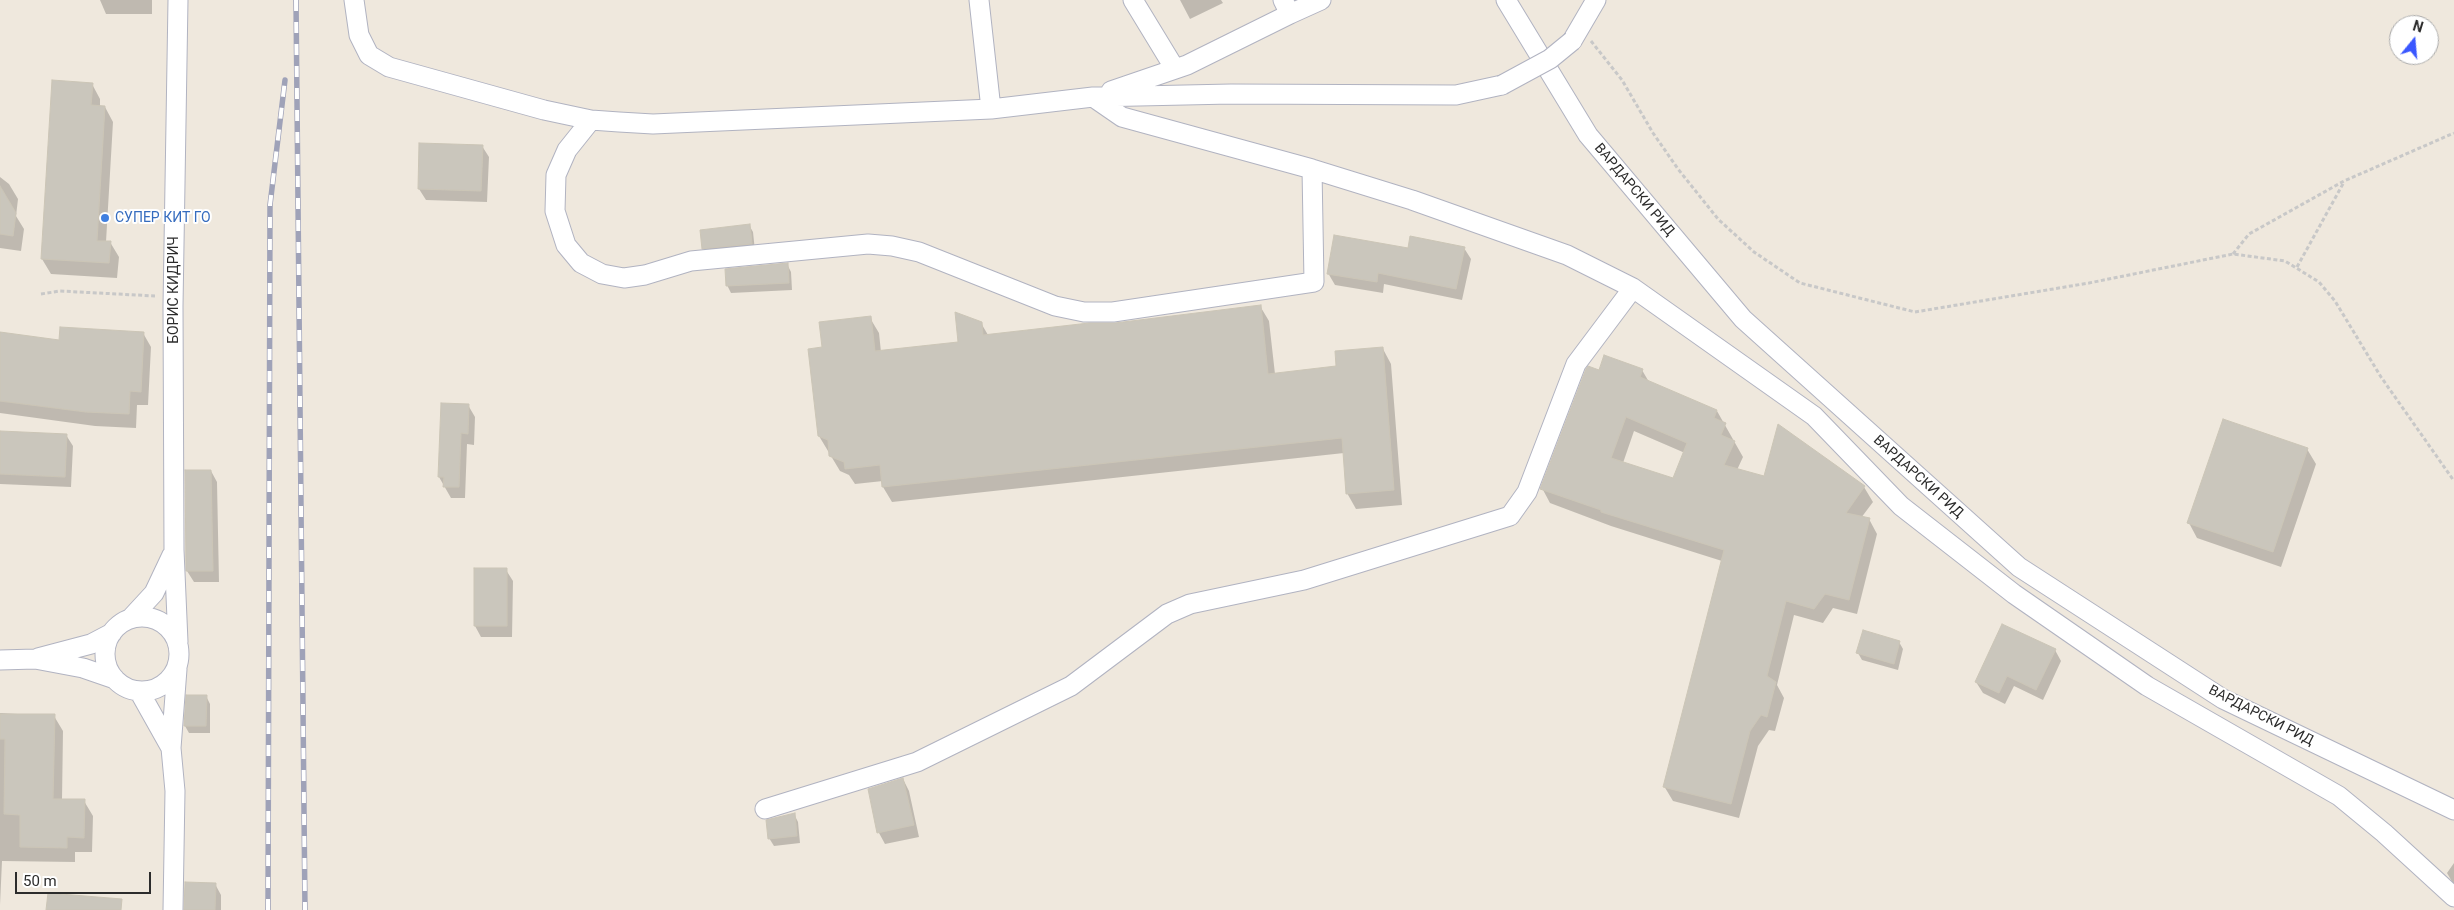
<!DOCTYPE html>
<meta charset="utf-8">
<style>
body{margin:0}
#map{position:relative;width:2454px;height:910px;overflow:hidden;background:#efe8dd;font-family:Roboto,sans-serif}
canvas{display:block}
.north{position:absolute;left:2389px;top:15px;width:50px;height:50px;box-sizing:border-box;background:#fff;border:1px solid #ababab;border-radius:50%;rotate:17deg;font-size:14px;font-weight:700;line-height:20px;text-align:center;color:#2c2c2c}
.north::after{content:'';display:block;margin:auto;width:18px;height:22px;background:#3a57ff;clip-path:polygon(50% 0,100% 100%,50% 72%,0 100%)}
.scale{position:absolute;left:15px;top:872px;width:136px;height:22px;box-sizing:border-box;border:2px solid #2c2c2c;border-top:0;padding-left:6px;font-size:15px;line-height:18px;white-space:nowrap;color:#2c2c2c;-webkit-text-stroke:4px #fff;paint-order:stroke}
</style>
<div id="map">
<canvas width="2454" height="910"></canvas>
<div class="north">N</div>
<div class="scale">50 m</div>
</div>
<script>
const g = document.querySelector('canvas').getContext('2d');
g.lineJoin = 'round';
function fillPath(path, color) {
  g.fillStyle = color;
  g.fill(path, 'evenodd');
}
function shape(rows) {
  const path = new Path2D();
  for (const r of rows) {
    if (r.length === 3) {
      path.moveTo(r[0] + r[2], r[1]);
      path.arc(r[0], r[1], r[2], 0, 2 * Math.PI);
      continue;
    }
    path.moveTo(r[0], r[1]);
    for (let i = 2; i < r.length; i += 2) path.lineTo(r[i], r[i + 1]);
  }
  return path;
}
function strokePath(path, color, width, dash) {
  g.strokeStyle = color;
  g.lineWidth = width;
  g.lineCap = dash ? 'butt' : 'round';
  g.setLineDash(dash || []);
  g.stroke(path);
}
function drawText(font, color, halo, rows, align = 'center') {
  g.font = font + ' Roboto,sans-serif';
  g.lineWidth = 4;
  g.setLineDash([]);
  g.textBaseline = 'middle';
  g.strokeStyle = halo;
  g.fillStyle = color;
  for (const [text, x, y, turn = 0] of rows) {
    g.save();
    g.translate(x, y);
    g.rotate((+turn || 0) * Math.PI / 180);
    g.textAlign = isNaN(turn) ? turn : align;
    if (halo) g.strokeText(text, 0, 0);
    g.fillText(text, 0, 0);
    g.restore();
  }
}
const shadow = shape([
 [100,0,152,0,152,14,106,14],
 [1180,0,1221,0,1223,3,1190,19],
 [92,84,100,99,100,107,105,107,113,122,106,242,110,242,119,257,117,278,51,274,42,259],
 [420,144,482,146,489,157,487,202,426,200,419,189],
 [0,177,9,184,18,199,16,216,24,229,21,251,0,248],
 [749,225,753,232,755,251,707,256,703,248],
 [1464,248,1471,259,1462,300,1384,284,1383,293,1335,285,1328,273,1409,250],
 [787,264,791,272,792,290,731,293,727,285],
 [1260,306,1269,321,1275,374,1337,368,1383,349,1391,364,1402,505,1356,509,1347,493,1344,453,892,502,883,487,883,481,855,484,849,475,840,471,819,436,823,348,870,318,879,333,881,352,959,343,981,323,988,335,1115,324],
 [143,333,151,347,148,405,137,405,136,428,95,426,0,413,0,334,61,341],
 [1642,370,1649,382,1717,411,1743,457,1737,470,1765,478,1779,426,1864,487,1873,502,1861,518,1869,519,1877,534,1857,614,1833,608,1823,623,1794,615,1777,685,1784,698,1775,731,1769,730,1758,746,1739,818,1673,801,1664,786,1722,561,1611,526,1550,503,1542,488,1600,372],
 [1634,431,1685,453,1673,479,1623,463],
 [468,405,475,417,474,445,467,444,465,498,451,498,439,477],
 [0,432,66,435,73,446,71,487,0,484],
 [2307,449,2316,464,2281,567,2197,538,2189,523],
 [186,471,211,471,217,482,219,582,194,582,187,571],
 [506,570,513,581,512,637,481,637,475,626],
 [1899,642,1903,649,1898,670,1862,660,1858,653],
 [2055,650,2061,661,2043,700,2014,686,2005,704,1983,693,1976,682],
 [206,696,210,704,210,733,189,733,185,726],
 [0,713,54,716,63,731,62,800,84,801,93,816,92,852,75,852,75,862,2,861,0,905],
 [903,779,909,791,919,837,885,844,879,833,869,790],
 [794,814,798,822,800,843,774,846,769,838],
 [2454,863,2454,885,2447,873],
 [215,884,221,895,221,910,184,910]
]);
const building = shape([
 [52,80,93,83,91,105,105,106,97,241,111,241,109,263,41,259,52,80],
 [419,143,483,145,481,191,418,189,419,143],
 [0,186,16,213,13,236,0,234,0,186],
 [750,224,752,244,702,249,700,230,750,224],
 [1334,235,1408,248,1410,236,1465,247,1456,289,1378,273,1377,282,1327,274,1334,235],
 [788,263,789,283,726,286,725,269,788,263],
 [1261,305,1268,374,1336,366,1335,351,1383,347,1394,490,1346,494,1342,438,882,487,880,465,845,469,844,462,829,456,828,440,818,436,808,349,822,347,819,322,871,316,875,351,958,342,955,312,982,322,983,335,1089,323,1115,323,1261,305],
 [60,327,144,332,141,392,130,391,129,414,86,412,0,401,0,332,59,340,60,327],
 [1604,355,1643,369,1640,377,1717,410,1714,418,1726,423,1721,435,1735,441,1724,465,1764,476,1778,424,1865,486,1846,513,1870,518,1849,600,1825,594,1814,609,1786,601,1767,676,1776,682,1767,717,1761,715,1750,731,1731,804,1663,787,1724,550,1601,512,1601,510,1540,489,1586,369,1588,366,1599,370,1604,355],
 [1626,417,1687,443,1673,478,1611,458,1626,417],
 [441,403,469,404,468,434,461,433,459,487,443,487,444,477,438,477,441,403],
 [2223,419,2308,448,2273,552,2187,523,2223,419],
 [0,431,67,434,65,477,0,474,0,431],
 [185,470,211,470,213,571,186,571,185,470],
 [474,568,507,568,507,626,474,626,474,568],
 [2002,624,2056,649,2036,690,2007,676,1999,693,1975,682,2002,624],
 [1863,630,1900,641,1894,664,1856,653,1863,630],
 [186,695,207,695,206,726,184,726,186,695],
 [0,714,55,714,53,799,85,799,84,838,67,837,67,848,20,847,20,815,4,814,5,739,0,739,0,714],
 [903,778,914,825,877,833,868,789,903,778],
 [795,813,797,836,768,839,766,820,795,813],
 [185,882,216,883,215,910,184,910,185,882],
 [48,893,122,899,121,910,46,910,48,893]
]);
const path = shape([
 [1591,41,1622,80,1653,133,1678,169,1718,219,1754,252,1800,283,1915,312,2089,283,2233,254,2285,261,2319,282,2335,301,2381,377,2454,481],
 [2233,254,2249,234,2344,181,2454,133],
 [2297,267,2344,182],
 [41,294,60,291,155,296]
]);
const minor = shape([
 [354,0,359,35,369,55,389,67,544,110,591,120,619,122,653,124,991,109,1093,97,1231,94,1456,95,1502,85],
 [979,0,991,109],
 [1133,0,1175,69],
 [1283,0,1290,14,1321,0],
 [1506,0,1588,135,1743,319,2019,567,2223,699,2454,810],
 [1572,41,1596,0],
 [1111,91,1187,65,1290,14],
 [1093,97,1122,117,1312,169,1412,200,1567,255,1633,288,1814,416,1901,506,2014,594,2147,686,2339,796,2384,833,2454,897],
 [591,120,567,150,556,175,555,211,566,245,581,263,602,274,624,278,645,275,691,261,868,244,892,246,919,252,1055,306,1084,312,1113,312,1314,282,1312,169],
 [142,654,37],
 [130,619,154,593,172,555],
 [178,642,174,550,173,306,178,0],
 [38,658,91,644,112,633],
 [0,660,35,659,83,668,115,679],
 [139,691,171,748],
 [765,809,917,762,1071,686,1167,614,1190,604,1304,580,1510,516,1527,492,1576,364,1633,288],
 [173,910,175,791,171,748,177,669]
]);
const rail = shape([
 [296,0,305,910],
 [268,910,270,205,285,80]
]);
const minorBridge = shape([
 [1502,85,1550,59,1572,41]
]);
const markers = [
 [105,218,5,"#3f7fe0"]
];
const streetNames = [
 ["ВАРДАРСКИ РИД",1634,190,50],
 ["БОРИС КИДРИЧ",174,290,-90],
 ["ВАРДАРСКИ РИД",1918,477,42],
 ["ВАРДАРСКИ РИД",2261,716,27]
];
const shopNames = [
 ["СУПЕР КИТ ГО",115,218]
];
fillPath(shadow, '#0003');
fillPath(building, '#cac6bc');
strokePath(building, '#cbc5b6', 1);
strokePath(minor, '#b1b3c1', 21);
strokePath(path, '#c8c8c8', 3, [4, 2.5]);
strokePath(minor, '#fff', 19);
strokePath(rail, '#9fa2b8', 5.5);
strokePath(rail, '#fff', 4, [11]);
strokePath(minorBridge, '#b1b3c1', 21, []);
strokePath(minorBridge, '#fff', 19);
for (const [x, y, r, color] of markers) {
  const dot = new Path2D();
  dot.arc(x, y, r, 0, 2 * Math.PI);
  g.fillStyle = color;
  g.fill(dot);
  strokePath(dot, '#fff', 2);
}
drawText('14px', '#2c2c2c', '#fff', streetNames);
drawText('14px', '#366cbe', '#fff', shopNames, 'left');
</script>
